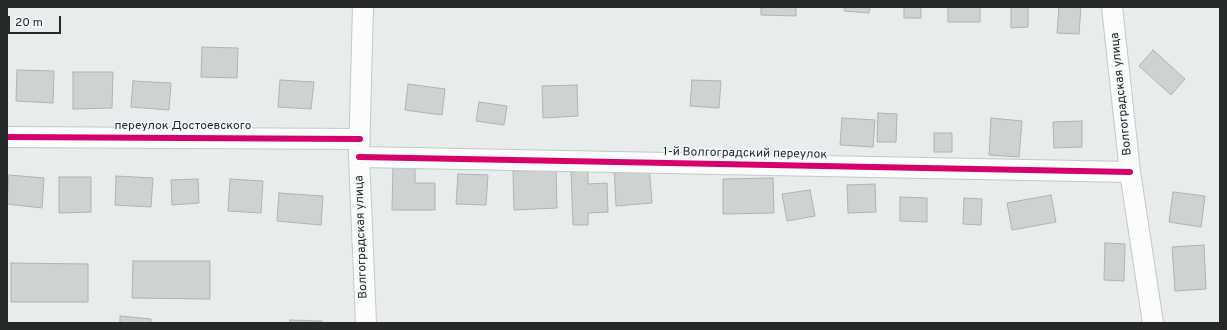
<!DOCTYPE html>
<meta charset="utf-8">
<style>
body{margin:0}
#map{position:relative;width:1227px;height:330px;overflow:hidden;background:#e8ecec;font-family:Overpass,sans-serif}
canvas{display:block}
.frame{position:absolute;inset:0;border:8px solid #262829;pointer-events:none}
.scale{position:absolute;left:8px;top:16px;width:53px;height:18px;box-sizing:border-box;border:2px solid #262829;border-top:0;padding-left:5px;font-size:12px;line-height:14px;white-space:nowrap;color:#262829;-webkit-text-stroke:3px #f3fafb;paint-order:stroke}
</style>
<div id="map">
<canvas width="1227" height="330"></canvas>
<div class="frame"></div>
<div class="scale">20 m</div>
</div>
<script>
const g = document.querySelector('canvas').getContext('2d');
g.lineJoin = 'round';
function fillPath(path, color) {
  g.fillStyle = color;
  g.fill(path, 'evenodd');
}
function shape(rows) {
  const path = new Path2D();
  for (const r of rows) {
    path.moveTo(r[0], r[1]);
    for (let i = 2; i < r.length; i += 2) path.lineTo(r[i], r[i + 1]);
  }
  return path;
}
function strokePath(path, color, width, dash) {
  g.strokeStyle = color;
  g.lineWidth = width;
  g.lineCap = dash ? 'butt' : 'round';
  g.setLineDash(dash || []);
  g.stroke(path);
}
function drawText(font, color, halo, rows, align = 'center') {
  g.font = font + ' Overpass,sans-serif';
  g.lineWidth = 3;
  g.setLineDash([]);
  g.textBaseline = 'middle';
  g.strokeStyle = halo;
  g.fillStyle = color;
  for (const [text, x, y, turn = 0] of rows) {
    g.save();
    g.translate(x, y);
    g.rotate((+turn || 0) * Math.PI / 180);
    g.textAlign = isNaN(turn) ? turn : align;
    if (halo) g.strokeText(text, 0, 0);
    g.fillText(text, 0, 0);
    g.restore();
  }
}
const building = shape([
 [761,7,796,7,796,16,761,15,761,7],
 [845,7,870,7,869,13,844,11,845,7],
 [904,7,921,7,921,18,904,18,904,7],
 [948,7,980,7,980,22,948,22,948,7],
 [1011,7,1028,7,1028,27,1011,28,1011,7],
 [1059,7,1081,7,1079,34,1057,33,1059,7],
 [202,47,238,48,237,78,201,77,202,47],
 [1153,50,1185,79,1171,95,1139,66,1153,50],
 [17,70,54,71,53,103,16,101,17,70],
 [73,72,113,72,112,108,73,109,73,72],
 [280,80,314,82,311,109,278,107,280,80],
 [692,80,721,81,719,108,690,106,692,80],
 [133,81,171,83,169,110,131,107,133,81],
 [408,84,445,89,442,115,405,110,408,84],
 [577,85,578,116,543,118,542,86,577,85],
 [479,102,507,106,504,125,476,121,479,102],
 [878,113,897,114,896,142,877,142,878,113],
 [842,118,875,120,873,147,840,145,842,118],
 [991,118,1022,121,1019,157,989,155,991,118],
 [1082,121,1082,147,1054,148,1053,122,1082,121],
 [934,133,952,133,952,152,934,152,934,133],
 [649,164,652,203,616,206,614,166,649,164],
 [393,165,415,165,415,183,435,183,435,210,392,210,393,165],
 [556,170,557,208,514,210,513,171,556,170],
 [588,171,588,184,607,183,608,212,588,213,588,225,573,225,571,172,588,171],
 [458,174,488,175,486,205,456,204,458,174],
 [9,175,44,178,42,208,7,204,9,175],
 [116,176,153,178,151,207,115,205,116,176],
 [59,177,91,177,91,212,59,213,59,177],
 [773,178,774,213,723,214,723,179,773,178],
 [198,179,199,203,172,205,171,180,198,179],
 [230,179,263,181,261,213,228,211,230,179],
 [875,184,876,212,848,213,847,185,875,184],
 [810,190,815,216,787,221,782,194,810,190],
 [1173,192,1205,196,1201,227,1169,222,1173,192],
 [279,193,323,196,321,225,277,221,279,193],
 [1051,195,1056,222,1012,230,1007,203,1051,195],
 [900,197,927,198,927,222,900,221,900,197],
 [964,198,982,199,981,225,963,224,964,198],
 [1105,243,1125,244,1124,281,1104,280,1105,243],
 [1204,245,1206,289,1175,291,1172,247,1204,245],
 [133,261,210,261,210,299,132,298,133,261],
 [11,263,88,264,88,302,11,302,11,263],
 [120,316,151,319,151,323,120,323,120,316],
 [290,320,322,321,322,323,290,323,290,320]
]);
const street = shape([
 [363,7,359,157,366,323],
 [1112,7,1130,172,1153,323],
 [7,137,360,139],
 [359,157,1130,172]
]);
const cycleway = shape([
 [7,137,360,139],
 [359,157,1130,172]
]);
const streetNames = [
 ["Волгоградская улица",1122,94,-96],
 ["переулок Достоевского",183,127],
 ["1-й Волгоградский переулок",745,154,1],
 ["Волгоградская улица",362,237,-92]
];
fillPath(building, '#cfd2d2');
strokePath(building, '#b0b2b3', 1);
strokePath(street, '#c5c8c8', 22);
strokePath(street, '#fcfcfc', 20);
strokePath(cycleway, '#d6006c', 6);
drawText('12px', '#262829', '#f3fafb', streetNames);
</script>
